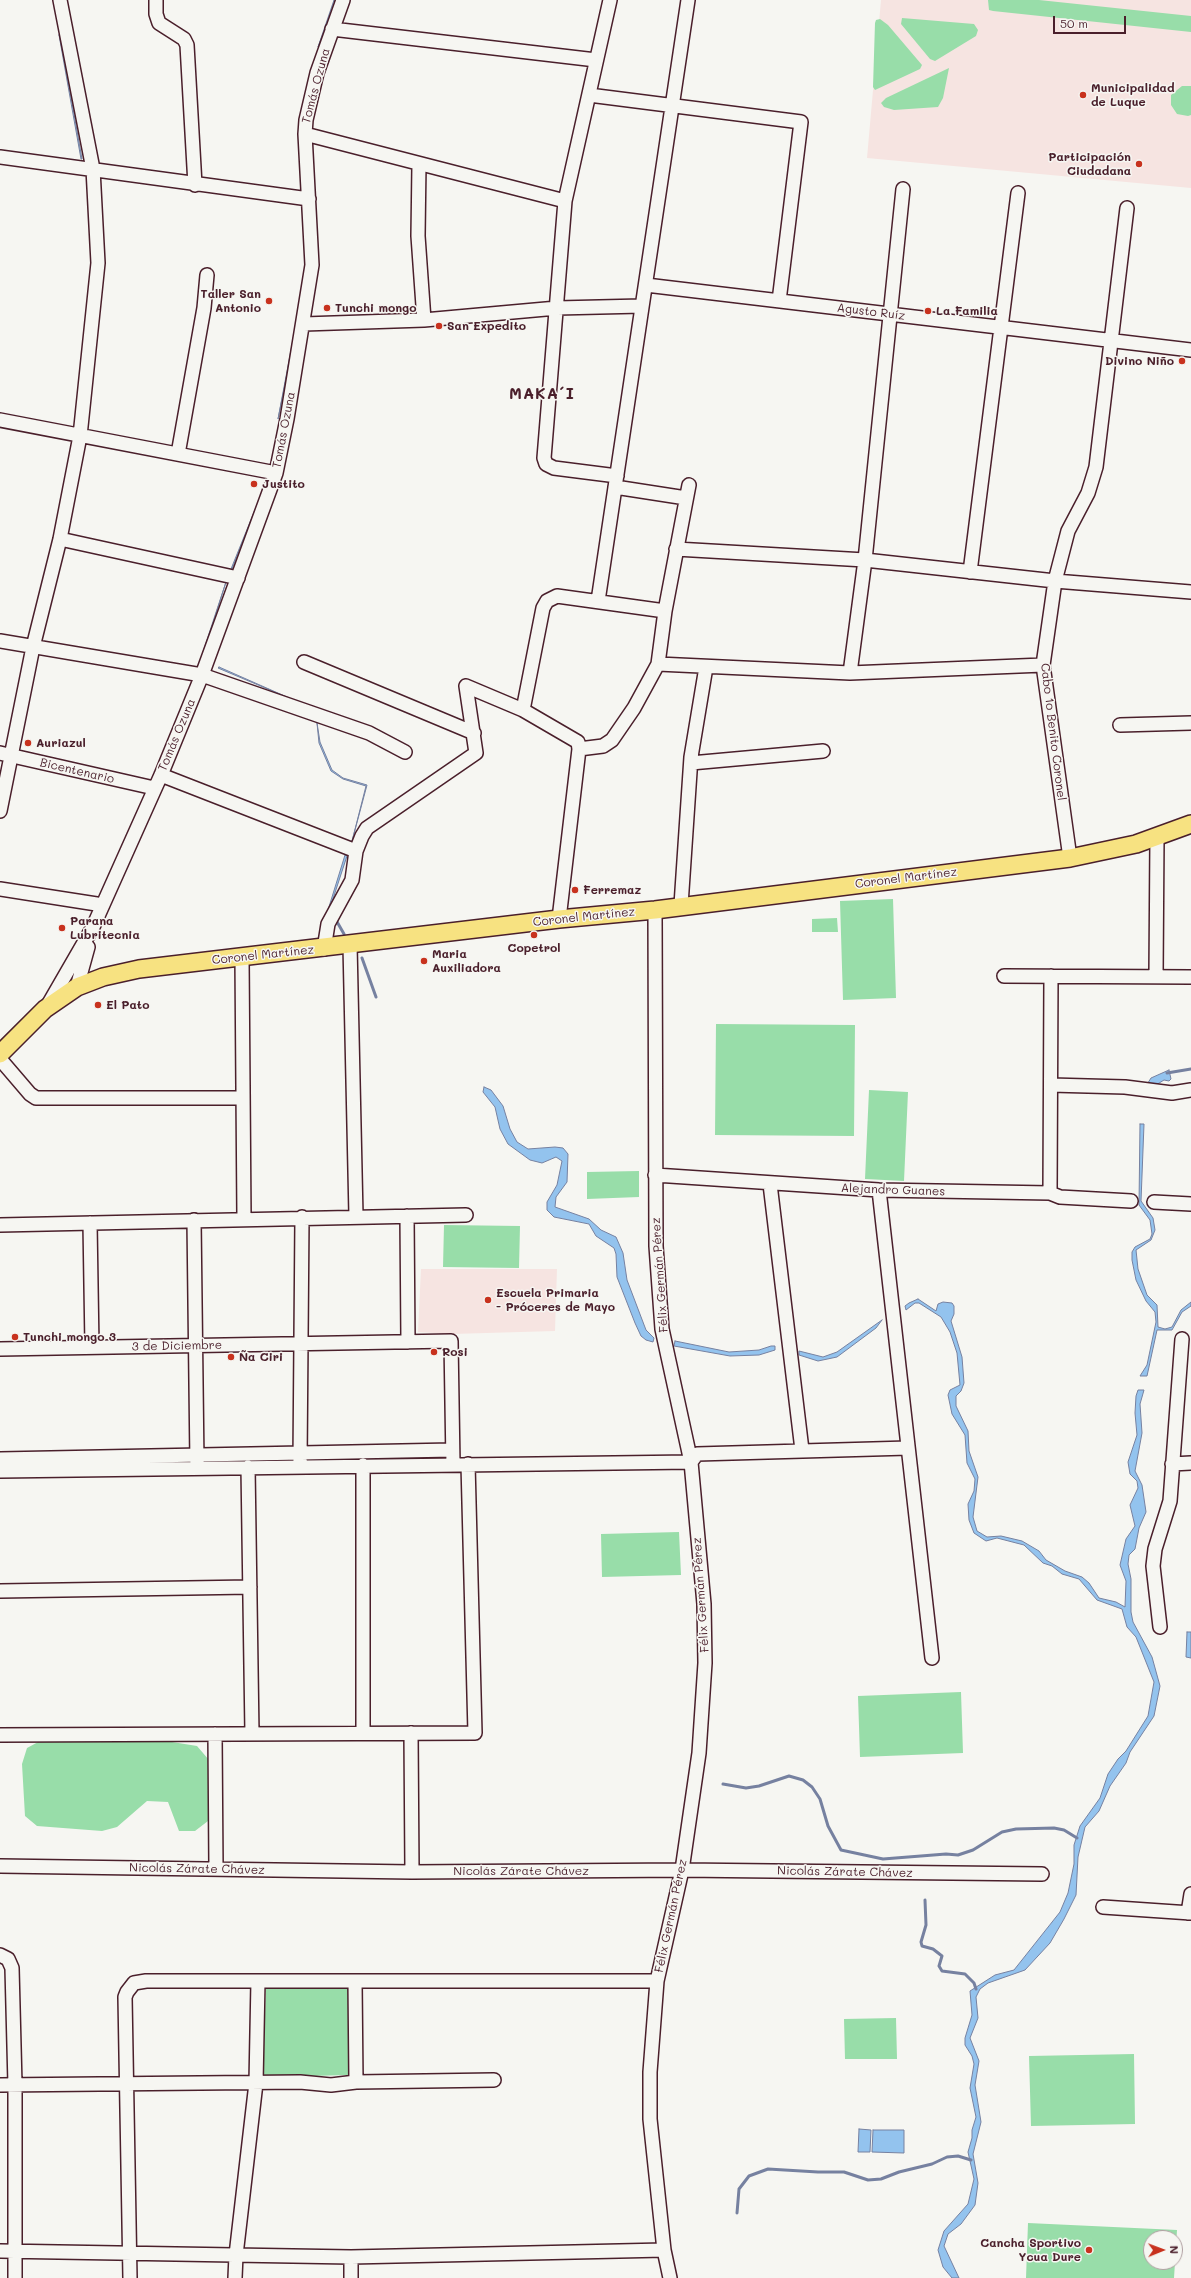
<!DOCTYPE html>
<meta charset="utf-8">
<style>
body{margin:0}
#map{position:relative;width:1191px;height:2278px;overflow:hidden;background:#f6f6f2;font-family:Mali,sans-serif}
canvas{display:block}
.north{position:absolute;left:1143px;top:2230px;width:40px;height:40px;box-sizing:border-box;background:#f6f6f2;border:1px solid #b1a0a2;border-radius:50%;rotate:89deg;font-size:11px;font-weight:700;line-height:16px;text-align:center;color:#4a1f2b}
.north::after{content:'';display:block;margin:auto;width:14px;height:18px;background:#c8321e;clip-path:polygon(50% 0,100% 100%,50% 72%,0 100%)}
.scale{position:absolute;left:1053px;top:16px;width:73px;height:18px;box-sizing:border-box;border:2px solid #4a1f2b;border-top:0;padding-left:5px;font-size:12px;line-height:14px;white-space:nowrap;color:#4a1f2b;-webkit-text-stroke:3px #f6f6f2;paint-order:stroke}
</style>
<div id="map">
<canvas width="1191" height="2278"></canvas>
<div class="north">N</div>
<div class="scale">50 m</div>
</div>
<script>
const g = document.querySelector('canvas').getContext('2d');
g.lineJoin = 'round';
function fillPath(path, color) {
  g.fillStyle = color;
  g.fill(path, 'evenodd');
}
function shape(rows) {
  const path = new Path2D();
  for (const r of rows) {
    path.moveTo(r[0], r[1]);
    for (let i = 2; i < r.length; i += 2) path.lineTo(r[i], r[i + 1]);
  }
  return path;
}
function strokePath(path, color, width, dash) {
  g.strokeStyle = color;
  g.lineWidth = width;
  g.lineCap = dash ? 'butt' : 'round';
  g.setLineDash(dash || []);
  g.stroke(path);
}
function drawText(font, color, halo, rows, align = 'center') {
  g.font = font + ' Mali,sans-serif';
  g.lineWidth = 3;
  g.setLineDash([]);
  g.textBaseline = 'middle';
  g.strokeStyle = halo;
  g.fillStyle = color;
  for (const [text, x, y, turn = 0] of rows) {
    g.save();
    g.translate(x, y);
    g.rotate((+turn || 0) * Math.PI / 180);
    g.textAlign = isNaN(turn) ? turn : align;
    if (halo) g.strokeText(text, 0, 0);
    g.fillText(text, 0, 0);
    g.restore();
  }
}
const built = shape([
 [881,0,1191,0,1191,188,867,158],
 [421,1269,557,1269,555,1331,452,1334,418,1332]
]);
const green = shape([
 [988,0,1039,0,1191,16,1191,32,993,11,989,10],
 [902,18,974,24,978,30,976,36,935,61,930,59,901,24],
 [880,19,888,25,922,65,920,69,875,90,873,87,875,23,876,20],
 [949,68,943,98,938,107,894,110,884,107,881,103,886,98],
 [1182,86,1191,86,1191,115,1188,116,1177,114,1171,105,1171,95],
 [893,899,896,998,843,1000,840,901],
 [837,918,838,932,812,932,812,919],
 [716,1024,855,1025,854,1136,715,1135],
 [869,1090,908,1092,904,1181,865,1179],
 [639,1171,639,1197,587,1199,587,1172],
 [444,1225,520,1226,519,1268,443,1267],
 [443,1455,441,1459,310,1460,310,1458],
 [679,1532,681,1575,602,1577,601,1534],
 [961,1692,963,1753,860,1757,858,1696],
 [40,1741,166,1741,197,1746,209,1760,208,1821,195,1831,179,1831,168,1802,147,1801,117,1827,102,1831,37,1826,25,1816,22,1764,27,1748],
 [349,1986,350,2075,270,2077,263,2074,266,1987],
 [896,2018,897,2059,845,2059,844,2019],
 [1134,2054,1135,2124,1031,2126,1029,2056],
 [1028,2223,1177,2230,1174,2278,1026,2278],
 [1151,2238,1175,2238,1175,2262,1151,2262]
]);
const water = shape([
 [334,0,336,0,318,47,334,0],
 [59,35,60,35,82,159,81,159,59,35],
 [294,334,295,334,278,419,294,334],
 [267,480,232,569,231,569,267,480],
 [226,582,201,661,200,661,226,582],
 [219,667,296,701,218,668,219,667],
 [317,723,320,742,332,770,343,778,367,785,351,845,366,786,343,779,331,771,319,743,317,723],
 [345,855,347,856,329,911,328,910,345,855],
 [1169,1070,1171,1079,1169,1081,1164,1080,1156,1085,1146,1086,1151,1078,1169,1070],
 [484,1087,491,1090,503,1106,510,1129,517,1142,528,1149,555,1147,563,1148,568,1154,567,1182,556,1197,555,1207,589,1219,601,1230,616,1237,623,1253,627,1280,646,1330,654,1338,653,1342,646,1340,641,1336,635,1323,617,1277,616,1254,614,1248,596,1236,589,1224,554,1217,547,1210,547,1202,557,1185,562,1161,556,1157,542,1163,530,1160,508,1144,500,1129,495,1107,483,1092,484,1087],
 [1140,1124,1144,1124,1141,1201,1153,1218,1155,1230,1151,1240,1136,1250,1138,1269,1147,1295,1157,1305,1158,1327,1165,1329,1172,1327,1181,1310,1191,1302,1191,1306,1182,1312,1172,1330,1157,1330,1147,1376,1140,1376,1147,1365,1156,1322,1155,1312,1146,1301,1136,1280,1132,1260,1132,1252,1135,1247,1150,1239,1152,1234,1150,1220,1139,1205,1140,1124],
 [918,1299,936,1311,938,1304,943,1302,952,1303,954,1306,954,1314,951,1321,962,1357,964,1383,961,1391,956,1396,956,1406,968,1431,969,1451,978,1477,973,1517,977,1531,987,1537,1001,1536,1022,1541,1039,1551,1046,1560,1065,1571,1082,1577,1089,1583,1099,1598,1116,1602,1125,1607,1126,1581,1120,1565,1126,1539,1135,1526,1130,1505,1138,1488,1137,1481,1130,1474,1128,1462,1137,1435,1135,1413,1136,1396,1138,1390,1144,1390,1140,1404,1142,1433,1135,1471,1142,1485,1146,1512,1139,1528,1135,1549,1129,1555,1128,1564,1131,1579,1131,1612,1133,1622,1152,1657,1160,1686,1154,1716,1130,1752,1126,1763,1110,1786,1099,1811,1085,1827,1078,1857,1076,1895,1064,1919,1050,1943,1025,1970,988,1983,980,1989,976,1997,978,2018,970,2038,979,2061,975,2085,981,2122,973,2154,978,2183,975,2205,961,2224,948,2234,944,2246,959,2278,952,2278,943,2267,938,2250,944,2231,968,2204,974,2179,968,2152,972,2138,972,2130,976,2117,970,2088,974,2064,972,2056,965,2045,965,2038,972,2015,970,1991,995,1975,1014,1970,1060,1912,1068,1893,1074,1864,1074,1845,1080,1826,1100,1798,1108,1774,1118,1759,1126,1751,1148,1716,1154,1682,1136,1637,1127,1627,1122,1609,1097,1600,1079,1579,1062,1574,1052,1566,1043,1563,1024,1545,997,1538,986,1541,974,1533,969,1520,968,1504,974,1491,975,1479,967,1463,965,1435,952,1414,948,1395,950,1390,960,1385,957,1353,950,1332,941,1317,919,1303,915,1303,906,1310,905,1306,909,1303,918,1299],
 [882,1320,876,1328,837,1357,818,1361,799,1355,799,1351,823,1357,837,1352,882,1320],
 [675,1341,729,1352,759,1350,771,1346,775,1346,775,1350,759,1355,730,1356,674,1346,675,1341],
 [1187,1632,1191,1632,1191,1658,1186,1657,1187,1632],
 [859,2129,871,2130,870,2152,858,2152,859,2129],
 [873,2130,904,2130,904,2153,872,2152,873,2130]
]);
const stream = shape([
 [336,920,344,934],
 [362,958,376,997],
 [1167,1073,1191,1069],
 [723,1784,746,1788,759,1786,789,1776,803,1780,812,1787,820,1799,828,1826,841,1850,883,1859,946,1854,958,1855,973,1850,1002,1832,1016,1829,1054,1828,1064,1830,1077,1838],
 [925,1900,926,1925,921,1942,922,1946,933,1949,942,1956,939,1966,942,1971,965,1974,974,1983,976,1989],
 [737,2213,739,2189,749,2176,768,2169,818,2172,844,2172,868,2180,881,2179,899,2172,932,2164,947,2157,958,2156,971,2160]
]);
const minor = shape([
 [156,0,156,14,159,23,184,39,187,45,195,185],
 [610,0,565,201,544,458,546,464,554,468,617,476],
 [332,29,596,60],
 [589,95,801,122,779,301],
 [305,134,565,201],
 [0,157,309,199],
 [419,164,418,236,424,320],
 [646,285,1191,350],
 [304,324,424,320,557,308,642,306],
 [0,420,276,473],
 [178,454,204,308,207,275],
 [615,487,686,498],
 [60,539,238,578],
 [676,549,865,560,1055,581,1191,592],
 [970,572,1018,193],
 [598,601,688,0],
 [0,641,202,675,369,733,405,752],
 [304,662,474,733],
 [658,664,850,673,1043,665],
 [850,673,865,560,903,189],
 [466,686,523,710,578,742,579,749,559,919],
 [523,710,543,608,547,601,557,596,665,611],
 [1120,725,1191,723],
 [579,749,603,746,612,740,634,708,658,664,665,611,689,485],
 [0,753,154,788],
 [691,763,823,751],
 [161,775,356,851],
 [0,811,33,647,60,539,80,436,98,263,93,169,60,0],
 [1070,858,1043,665,1055,581,1068,531,1088,493,1096,467,1127,208],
 [0,889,103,905],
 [681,905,691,757,706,667],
 [655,910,656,1246,662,1329,691,1462,704,1604,705,1663,699,1753,682,1870,657,1981,650,2072,650,2119,664,2250,670,2278],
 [350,945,356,1216],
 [324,949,328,924,352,880,356,851,362,836,367,828,476,753,466,686],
 [242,958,244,1219],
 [1004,976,1191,977],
 [1156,976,1157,837],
 [77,987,88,947],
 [48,1005,93,927,161,775,202,675,276,473,287,419,312,265,305,134,306,120,317,73,343,0],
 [0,1059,30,1094,36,1098,243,1098],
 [1051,1085,1125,1087,1172,1093,1191,1090],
 [655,1175,879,1190,1050,1193,1060,1197,1131,1201],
 [770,1184,802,1450],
 [879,1190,932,1658],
 [1050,1193,1051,976],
 [1154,1202,1191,1204],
 [407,1216,408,1342],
 [194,1220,197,1464],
 [90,1223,92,1347],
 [0,1225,466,1215],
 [0,1349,451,1341,453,1464],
 [0,1459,452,1450],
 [300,1462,302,1217],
 [1172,1464,1191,1463],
 [248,1467,252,1734],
 [0,1471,691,1462,697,1454,908,1448],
 [0,1591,250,1587],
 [1160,1627,1153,1566,1155,1549,1170,1501,1182,1339],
 [363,1733,363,1465],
 [411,1733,412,1872],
 [215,1734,216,1869],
 [0,1735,475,1733,468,1464],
 [0,1866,412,1872,682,1870,1042,1874],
 [1103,1907,1191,1913],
 [1188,1913,1191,1894],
 [0,1955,8,1959,12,1968,15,2085,15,2278],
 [355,1981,356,2082],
 [0,2085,300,2082,331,2085,356,2082,494,2080],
 [0,2251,351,2257,664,2250],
 [130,2278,125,1997,127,1992,134,1983,146,1981,657,1981],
 [235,2278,236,2255,256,2083,258,1981],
 [351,2278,351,2257]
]);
const major = shape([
 [0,1054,45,1009,77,987,103,977,139,969,559,919,655,910,1070,858,1136,844,1191,824]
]);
const markers = [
 [1083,95,4,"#c8321e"],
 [1139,164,4,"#c8321e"],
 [269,301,4,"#c8321e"],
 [327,308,4,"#c8321e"],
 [928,311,4,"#c8321e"],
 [439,326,4,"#c8321e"],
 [1182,361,4,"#c8321e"],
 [254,484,4,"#c8321e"],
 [28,743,4,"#c8321e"],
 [575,890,4,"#c8321e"],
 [62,928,4,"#c8321e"],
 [534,935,4,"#c8321e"],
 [424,961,4,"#c8321e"],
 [98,1005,4,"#c8321e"],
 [488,1300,4,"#c8321e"],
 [15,1337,4,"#c8321e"],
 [434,1352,4,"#c8321e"],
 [231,1357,4,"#c8321e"],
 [1089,2250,4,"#c8321e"]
];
const streetNames = [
 ["Tomás Ozuna",316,86,-75],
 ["Agusto Ruíz",871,312,7],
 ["Tomás Ozuna",284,430,-79],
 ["Cabo 1o Benito Coronel",1053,732,83],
 ["Tomás Ozuna",177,735,-67],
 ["Bicentenario",77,771,13],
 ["Coronel Martínez",906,878,-7],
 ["Coronel Martínez",584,917,-6],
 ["Coronel Martínez",263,955,-6],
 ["Alejandro Guanes",893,1190,2],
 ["Félix Germán Pérez",660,1275,-94],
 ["3 de Diciembre",177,1346,-1],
 ["Félix Germán Pérez",701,1595,-94],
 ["Nicolás Zárate Chávez",197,1869,1],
 ["Nicolás Zárate Chávez",521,1871],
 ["Nicolás Zárate Chávez",845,1872,1],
 ["Félix Germán Pérez",671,1916,-78]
];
const poiNames = [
 ["Municipalidad",1091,88],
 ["de Luque",1091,102],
 ["Participación",1131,157,"right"],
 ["Ciudadana",1131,171,"right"],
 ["Taller San",261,294,"right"],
 ["Antonio",261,308,"right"],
 ["Tunchi mongo",335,308],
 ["La Familia",936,311],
 ["San Expedito",447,326],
 ["Divino Niño",1174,361,"right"],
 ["Justito",262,484],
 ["Auriazul",36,743],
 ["Ferremaz",583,890],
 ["Parana",70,921],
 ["Lubritecnia",70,935],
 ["Copetrol",534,948,"center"],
 ["Maria",432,954],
 ["Auxiliadora",432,968],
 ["El Pato",106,1005],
 ["Escuela Primaria",496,1293],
 ["- Próceres de Mayo",496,1307],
 ["Tunchi mongo 3",23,1337],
 ["Rosi",442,1352],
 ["Ña Ciri",239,1357],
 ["Cancha Sportivo",1081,2243,"right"],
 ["Ycua Dure",1081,2257,"right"]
];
const districtNames = [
 ["MAKA´I",542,394]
];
fillPath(built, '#f6e4e1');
fillPath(green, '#98dda9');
fillPath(water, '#93c3ee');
strokePath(water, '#7681a0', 1);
strokePath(stream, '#7681a0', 3);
strokePath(minor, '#4a1f2b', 16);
strokePath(major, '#4a1f2b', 20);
strokePath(minor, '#f6f6f2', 13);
strokePath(major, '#f7e281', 17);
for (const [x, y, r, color] of markers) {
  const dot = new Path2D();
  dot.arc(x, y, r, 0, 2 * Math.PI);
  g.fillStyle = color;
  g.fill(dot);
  strokePath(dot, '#f6f6f2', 1.5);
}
drawText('12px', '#4a1f2b', '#f6f6f2', streetNames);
drawText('bold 12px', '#4a1f2b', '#f6f6f2', poiNames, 'left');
g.letterSpacing = '1px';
drawText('bold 16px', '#4a1f2b', '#f6f6f2', districtNames);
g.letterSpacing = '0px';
</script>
